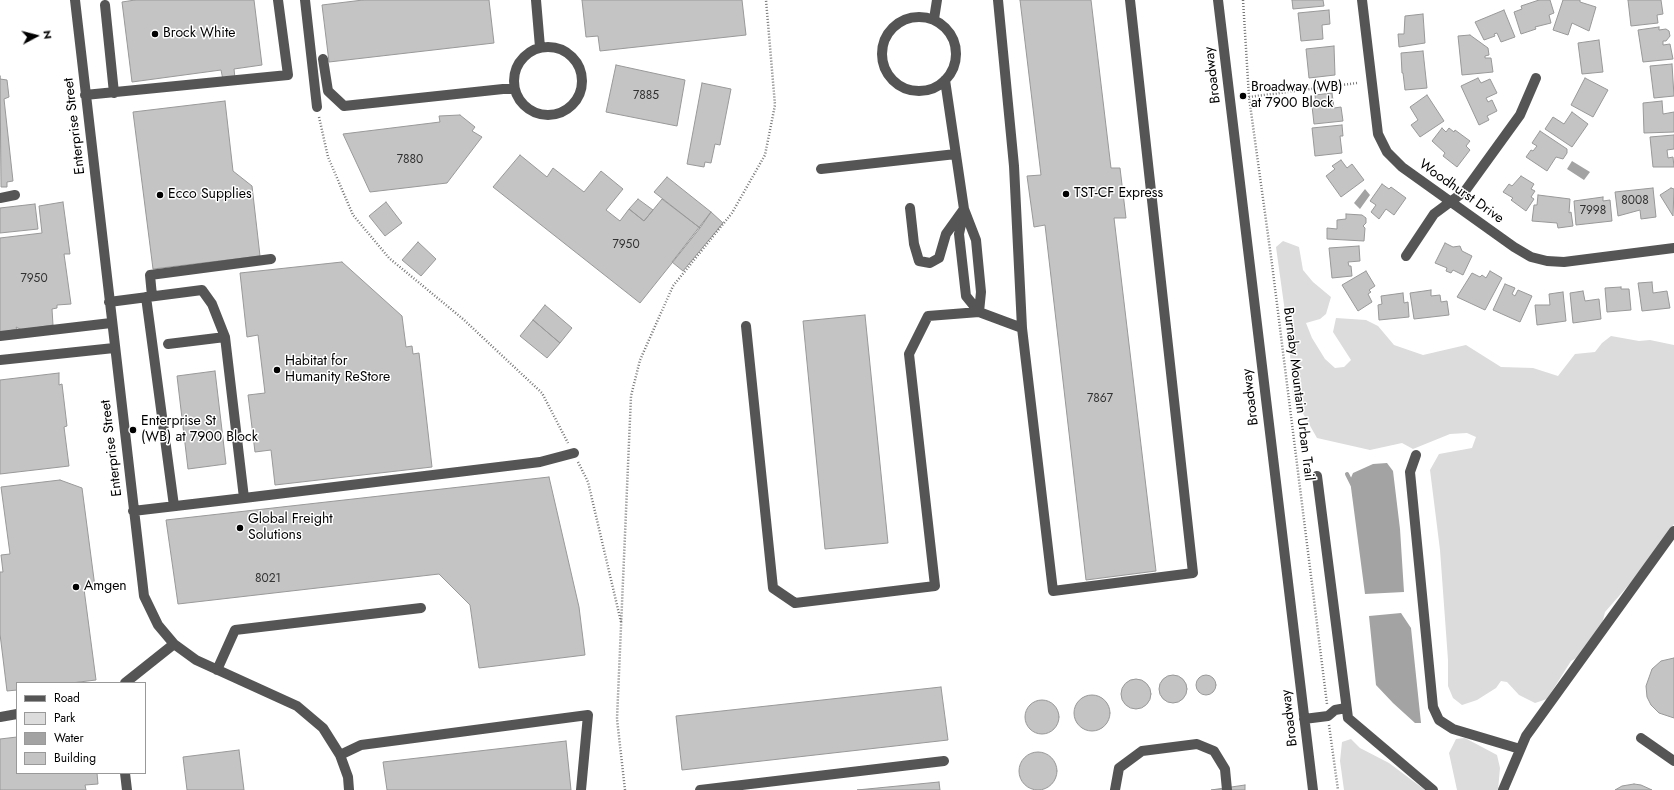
<!DOCTYPE html>
<style>
body{margin:0}
#map{position:relative;width:1674px;height:790px;overflow:hidden;background:#fff;font-family:Jost,sans-serif}
canvas{display:block}
.legend{position:absolute;left:16px;top:682px;width:130px;height:92px;box-sizing:border-box;background:#fff;border:1px solid #999;margin:0;padding:5px 7px;list-style:none;font-size:12px;color:#000}
.legend li{display:flex;align-items:center;gap:8px;height:20px}
.legend b{width:20px;border:1px solid #999}
.north{position:absolute;left:16px;top:16px;width:40px;height:40px;-webkit-text-stroke:3px #fff;paint-order:stroke;rotate:83deg;font-size:11px;font-weight:700;line-height:16px;text-align:center;color:#000}
.north::after{content:'';display:block;margin:auto;width:14px;height:18px;background:#000;clip-path:polygon(50% 0,100% 100%,50% 72%,0 100%)}
</style>
<div id="map">
<canvas width="1674" height="790"></canvas>
<ul class="legend">
<li><b style="height:5px;background:#555"></b>Road</li>
<li><b style="height:11px;background:#dcdcdc"></b>Park</li>
<li><b style="height:11px;background:#a3a3a3"></b>Water</li>
<li><b style="height:11px;background:#c4c4c4"></b>Building</li>
</ul>
<div class="north">N</div>
</div>
<script>
const g = document.querySelector('canvas').getContext('2d');
g.lineJoin = 'round';
function fillPath(path, color) {
  g.fillStyle = color;
  g.fill(path, 'evenodd');
}
function shape(rows) {
  const path = new Path2D();
  for (const r of rows) {
    if (r.length === 3) {
      path.moveTo(r[0] + r[2], r[1]);
      path.arc(r[0], r[1], r[2], 0, 2 * Math.PI);
      continue;
    }
    path.moveTo(r[0], r[1]);
    for (let i = 2; i < r.length; i += 2) path.lineTo(r[i], r[i + 1]);
  }
  return path;
}
function strokePath(path, color, width, dash) {
  g.strokeStyle = color;
  g.lineWidth = width;
  g.lineCap = dash ? 'butt' : 'round';
  g.setLineDash(dash || []);
  g.stroke(path);
}
function drawText(font, color, halo, rows, align = 'center') {
  g.font = font + ' Jost,sans-serif';
  g.lineWidth = 3;
  g.setLineDash([]);
  g.textBaseline = 'middle';
  g.strokeStyle = halo;
  g.fillStyle = color;
  for (const [text, x, y, turn = 0] of rows) {
    g.save();
    g.translate(x, y);
    g.rotate((+turn || 0) * Math.PI / 180);
    g.textAlign = isNaN(turn) ? turn : align;
    if (halo) g.strokeText(text, 0, 0);
    g.fillText(text, 0, 0);
    g.restore();
  }
}
const green = shape([
 [1283,241,1299,247,1303,270,1313,282,1331,297,1326,314,1320,319,1306,323,1312,338,1325,359,1335,368,1344,367,1351,360,1333,332,1336,318,1366,320,1378,326,1394,345,1423,355,1466,345,1501,367,1533,368,1558,376,1575,354,1595,352,1602,343,1611,336,1639,341,1650,340,1674,345,1674,524,1648,563,1605,612,1596,648,1571,661,1547,699,1535,703,1519,695,1507,682,1501,681,1496,688,1477,700,1462,705,1453,698,1448,686,1448,660,1440,550,1430,470,1439,454,1472,448,1476,437,1467,433,1450,434,1413,449,1402,443,1370,450,1317,438,1293,396,1289,341,1276,247],
 [1465,738,1497,755,1500,768,1498,790,1457,790,1449,753,1456,739],
 [1351,739,1360,748,1389,763,1425,790,1344,790,1340,761,1342,742]
]);
const water = shape([
 [1572,161,1590,172,1584,180,1567,169],
 [1365,189,1370,195,1360,209,1354,203],
 [1387,463,1393,471,1400,529,1404,592,1365,594,1350,480,1353,473,1373,464],
 [1401,613,1411,628,1421,723,1415,723,1393,703,1376,685,1369,616]
]);
const stream = shape([
 [1347,474,1352,484]
]);
const building = shape([
 [135,0,254,0,262,65,234,69,235,78,223,80,221,70,132,82,122,2,135,0],
 [363,0,489,0,494,43,329,62,322,5,363,0],
 [582,0,742,0,746,35,600,51,598,36,586,37,582,0],
 [1020,0,1091,0,1111,168,1120,168,1126,218,1114,218,1156,571,1086,580,1045,225,1034,227,1027,176,1041,175,1020,0],
 [1292,0,1323,0,1324,6,1293,9,1292,0],
 [1539,0,1550,0,1554,13,1549,15,1551,23,1535,27,1536,29,1521,34,1514,12,1522,9,1521,6,1539,0],
 [1563,0,1580,0,1580,2,1596,7,1589,31,1572,23,1568,35,1553,30,1563,0],
 [1628,0,1661,0,1663,14,1657,15,1658,23,1631,26,1628,0],
 [1329,10,1330,24,1322,25,1323,39,1301,41,1298,13,1329,10],
 [1504,10,1515,37,1501,42,1497,33,1494,34,1495,36,1484,40,1475,22,1504,10],
 [1423,14,1425,43,1399,47,1398,34,1404,34,1405,16,1423,14],
 [1659,27,1659,30,1666,29,1669,31,1670,36,1666,41,1663,41,1663,45,1670,44,1673,59,1643,62,1638,30,1659,27],
 [1470,35,1488,48,1489,55,1485,56,1485,58,1491,58,1493,72,1462,75,1458,36,1470,35],
 [1599,40,1603,72,1582,74,1578,43,1599,40],
 [1334,46,1335,75,1309,78,1306,49,1334,46],
 [1423,51,1427,88,1405,90,1403,73,1402,73,1401,53,1423,51],
 [1672,64,1674,96,1654,98,1650,66,1672,64],
 [616,65,685,80,677,126,606,112,616,65],
 [0,76,0,79,7,80,9,97,4,99,13,181,7,182,7,187,1,187,0,76],
 [1478,78,1481,83,1490,79,1497,93,1486,98,1488,102,1492,100,1497,111,1487,116,1489,120,1479,125,1461,86,1478,78],
 [1585,78,1608,90,1593,117,1571,105,1585,78],
 [702,83,731,89,720,145,715,144,711,163,705,162,704,167,687,164,702,83],
 [1332,93,1334,108,1341,107,1343,121,1314,124,1312,106,1316,106,1315,95,1332,93],
 [1427,95,1444,121,1420,137,1411,125,1418,120,1410,107,1427,95],
 [225,101,233,171,252,186,260,256,153,269,133,112,225,101],
 [1662,101,1663,114,1674,112,1674,132,1644,133,1643,103,1662,101],
 [1572,112,1588,124,1572,147,1545,129,1553,117,1564,124,1572,112],
 [460,115,475,127,472,131,482,137,447,183,370,192,343,134,440,122,439,116,460,115],
 [1342,125,1343,136,1340,136,1342,153,1315,156,1312,128,1342,125],
 [1442,128,1446,132,1449,128,1454,132,1455,130,1470,141,1466,146,1470,150,1457,167,1443,156,1445,153,1432,141,1442,128],
 [1540,131,1567,149,1567,153,1563,159,1556,157,1547,171,1526,157,1531,150,1533,151,1537,146,1532,143,1540,131],
 [1674,135,1674,149,1667,150,1668,158,1673,157,1674,167,1653,167,1650,137,1674,135],
 [520,155,547,177,553,168,584,192,601,171,623,189,606,210,620,221,629,209,644,221,662,199,700,228,640,303,493,187,520,155],
 [1341,160,1347,168,1352,164,1364,180,1341,197,1326,176,1335,169,1332,166,1341,160],
 [1521,176,1534,184,1531,189,1535,191,1531,197,1534,199,1526,211,1511,200,1513,198,1503,192,1509,184,1512,186,1521,176],
 [667,177,711,212,700,228,654,192,667,177],
 [1382,184,1389,189,1391,187,1406,198,1394,215,1386,209,1379,219,1371,212,1376,205,1370,201,1382,184],
 [1653,188,1656,217,1641,219,1640,210,1618,216,1615,192,1653,188],
 [1671,188,1674,189,1673,216,1660,195,1671,188],
 [1538,195,1570,199,1569,213,1571,212,1573,226,1558,228,1557,223,1532,221,1534,205,1537,205,1538,195],
 [1603,197,1603,201,1610,200,1612,221,1576,225,1574,201,1603,197],
 [638,199,653,210,644,221,629,209,638,199],
 [63,202,70,254,64,254,71,304,57,305,57,308,52,309,53,325,22,330,16,327,17,329,0,333,0,238,42,233,39,206,63,202],
 [386,202,402,223,385,236,369,216,386,202],
 [35,204,38,229,0,233,0,208,35,204],
 [711,212,723,223,683,271,672,262,711,212],
 [1346,214,1362,215,1366,218,1366,223,1363,226,1365,228,1364,241,1327,239,1327,228,1337,229,1337,220,1346,219,1346,214],
 [418,242,436,259,421,276,402,260,418,242],
 [1445,243,1453,247,1460,246,1462,251,1472,256,1463,275,1453,270,1451,273,1446,271,1447,268,1435,263,1445,243],
 [1359,246,1360,261,1348,262,1349,266,1351,266,1352,276,1332,278,1329,248,1359,246],
 [342,262,402,316,406,347,412,346,413,354,419,353,432,467,275,485,271,450,255,452,248,395,265,393,258,335,247,337,240,273,342,262],
 [1366,271,1375,286,1369,290,1371,292,1368,294,1372,302,1358,311,1342,285,1366,271],
 [1490,271,1502,278,1485,310,1457,297,1472,273,1480,277,1482,275,1486,278,1490,271],
 [1652,282,1653,293,1667,291,1670,308,1642,311,1638,283,1652,282],
 [1505,284,1515,288,1512,294,1515,296,1518,290,1532,296,1520,322,1493,310,1505,284],
 [1621,287,1621,289,1629,289,1631,310,1607,312,1605,288,1621,287],
 [1431,290,1431,296,1440,295,1441,302,1447,301,1449,315,1414,319,1410,293,1431,290],
 [1583,291,1585,301,1599,299,1601,319,1573,323,1570,293,1583,291],
 [1563,292,1566,321,1537,325,1535,305,1550,305,1549,294,1563,292],
 [1403,293,1404,303,1408,302,1409,317,1379,320,1378,305,1382,304,1381,296,1403,293],
 [545,305,572,328,560,343,533,320,545,305],
 [865,315,888,543,825,549,803,321,865,315],
 [533,320,560,343,547,358,520,336,533,320],
 [215,371,226,464,188,469,177,376,215,371],
 [59,373,59,385,62,384,67,426,64,427,69,466,0,474,0,380,59,373],
 [549,477,579,607,585,655,479,668,470,605,439,574,178,604,166,520,549,477],
 [60,480,82,488,95,587,84,589,96,680,71,683,17,683,17,690,7,691,0,634,0,572,3,572,1,555,10,554,1,487,60,480],
 [1674,658,1674,718,1659,713,1651,705,1647,697,1646,686,1652,669,1661,661,1674,658],
 [1206,685,10],
 [1173,689,14],
 [1136,694,15],
 [941,687,948,740,682,770,676,716,941,687],
 [1092,713,18],
 [1042,717,17],
 [17,737,17,773,97,773,98,784,85,785,86,790,0,790,0,739,17,737],
 [566,741,571,790,387,790,383,762,566,741],
 [239,750,244,790,187,790,183,757,239,750],
 [1038,771,19],
 [939,782,940,790,857,790,939,782],
 [1634,784,1641,785,1652,790,1615,790,1622,786,1634,784],
 [1245,785,1245,790,1211,790,1245,785]
]);
const path = shape([
 [1243,0,1249,97,1272,264,1327,704],
 [1243,96,1249,97,1357,83],
 [319,117,328,157,353,215,389,258,463,319,542,393,568,443],
 [578,462,588,482,621,622],
 [1329,725,1338,790],
 [625,790,617,719,631,396,640,360,673,286,732,213,765,155,775,105,766,0]
]);
const minor = shape([
 [75,0,144,596,158,625,174,644,196,660,297,706,323,728,340,755,348,777,349,790],
 [305,0,317,107],
 [536,0,540,47],
 [998,0,1014,166,1022,328,1053,591,1193,573,1130,0],
 [1218,0,1313,790],
 [1362,0,1378,134,1387,152,1402,167,1514,247,1531,257,1547,261,1564,262,1674,248],
 [105,5,114,93],
 [919,54,37],
 [934,19,937,0],
 [548,81,34],
 [323,59,328,91,344,106,503,89,514,89],
 [945,80,964,209,976,240,981,292,979,312],
 [85,95,288,75,278,0],
 [821,169,956,154],
 [0,198,15,195],
 [910,208,914,244,919,261,930,263,939,258,946,234,964,209],
 [964,211,959,234,966,296,979,312],
 [1406,256,1434,214,1465,191,1520,115,1536,78],
 [152,296,150,275,271,259],
 [146,297,174,506],
 [109,302,202,290,212,304,225,337,244,498,133,511],
 [746,326,773,588,795,603,935,586,909,354,928,316,979,312,1022,328],
 [0,336,111,323],
 [168,344,225,337],
 [0,360,114,348],
 [1416,455,1410,472,1433,707,1439,720,1453,729,1520,749],
 [1317,476,1348,718,1433,790],
 [244,498,540,462,574,453],
 [217,670,235,630,421,608],
 [125,683,174,644],
 [0,717,17,714],
 [1304,719,1328,716,1335,710,1346,708],
 [1641,738,1674,761],
 [340,755,361,745,588,715,581,790],
 [125,773,127,790],
 [700,790,944,761],
 [1115,790,1119,768,1142,751,1197,744,1214,751,1225,769,1227,790],
 [1503,790,1526,736,1674,531]
]);
const markers = [
 [155,34,4,"#000"],
 [1243,96,4,"#000"],
 [1066,194,4,"#000"],
 [160,195,4,"#000"],
 [277,370,4,"#000"],
 [133,430,4,"#000"],
 [240,528,4,"#000"],
 [76,587,4,"#000"]
];
const numberNames = [
 ["7885",646,96],
 ["7880",410,160],
 ["8008",1635,201],
 ["7998",1593,211],
 ["7950",626,245],
 ["7950",34,279],
 ["7867",1100,399],
 ["8021",268,579]
];
const poiNames = [
 ["Brock White",163,34],
 ["Broadway (WB)",1251,88],
 ["at 7900 Block",1251,104],
 ["TST-CF Express",1074,194],
 ["Ecco Supplies",168,195],
 ["Habitat for",285,362],
 ["Humanity ReStore",285,378],
 ["Enterprise St",141,422],
 ["(WB) at 7900 Block",141,438],
 ["Global Freight",248,520],
 ["Solutions",248,536],
 ["Amgen",84,587]
];
const streetNames = [
 ["Broadway",1213,75,-97],
 ["Enterprise Street",75,126,-97],
 ["Woodhurst Drive",1461,192,35],
 ["Burnaby Mountain Urban Trail",1298,394,83],
 ["Broadway",1251,397,-97],
 ["Enterprise Street",112,448,-97],
 ["Broadway",1290,718,-97]
];
fillPath(green, '#dcdcdc');
fillPath(water, '#a3a3a3');
strokePath(stream, '#a3a3a3', 4);
fillPath(building, '#c4c4c4');
strokePath(building, '#999', 1);
strokePath(path, '#777', 2.5, [1, 2]);
strokePath(minor, '#555', 10);
for (const [x, y, r, color] of markers) {
  const dot = new Path2D();
  dot.arc(x, y, r, 0, 2 * Math.PI);
  g.fillStyle = color;
  g.fill(dot);
  strokePath(dot, '#fff', 1.5);
}
drawText('12px', '#313131', null, numberNames);
drawText('14px', '#000', '#fff', poiNames, 'left');
drawText('14px', '#000', '#fff', streetNames);
</script>
